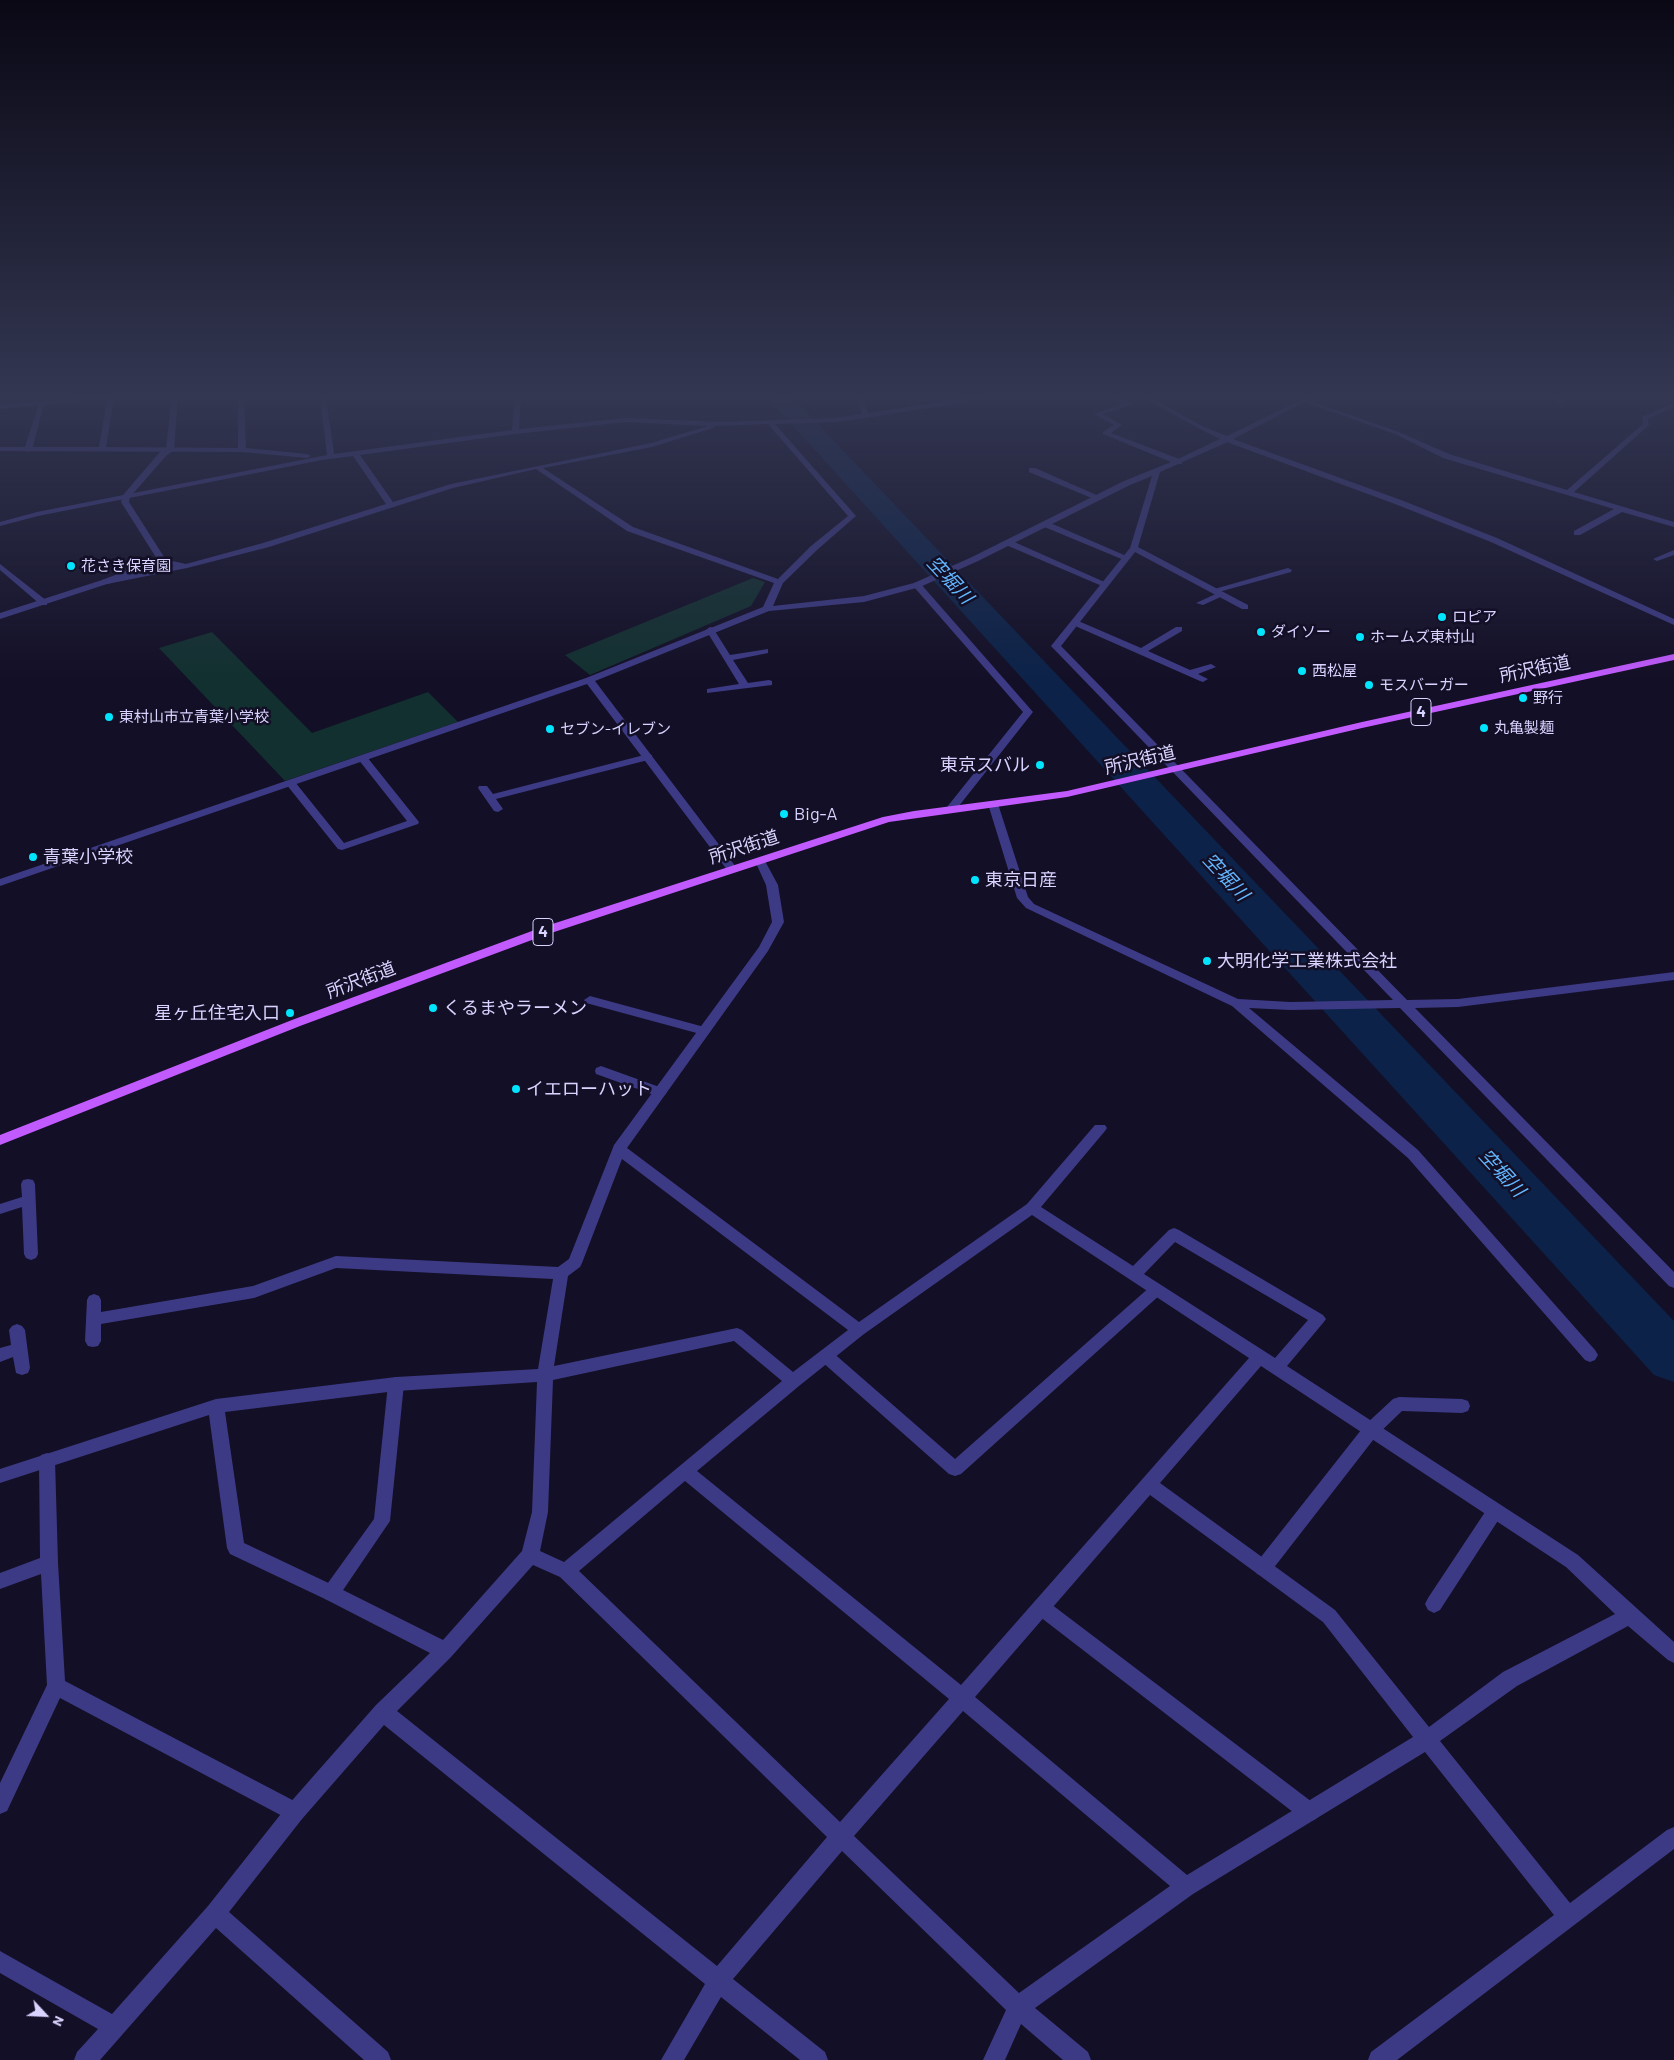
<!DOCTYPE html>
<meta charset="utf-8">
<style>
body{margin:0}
#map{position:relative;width:1674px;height:2060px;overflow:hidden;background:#130f26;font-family:Barlow,sans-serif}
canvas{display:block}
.north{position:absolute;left:20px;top:1990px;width:50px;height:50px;-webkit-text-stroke:4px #130f26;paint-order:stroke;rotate:115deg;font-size:14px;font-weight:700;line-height:20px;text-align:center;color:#d9d4ff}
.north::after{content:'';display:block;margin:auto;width:18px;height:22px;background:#d9d4ff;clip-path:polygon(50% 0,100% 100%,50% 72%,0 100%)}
</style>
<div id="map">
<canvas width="1674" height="2060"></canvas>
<div class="north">N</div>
</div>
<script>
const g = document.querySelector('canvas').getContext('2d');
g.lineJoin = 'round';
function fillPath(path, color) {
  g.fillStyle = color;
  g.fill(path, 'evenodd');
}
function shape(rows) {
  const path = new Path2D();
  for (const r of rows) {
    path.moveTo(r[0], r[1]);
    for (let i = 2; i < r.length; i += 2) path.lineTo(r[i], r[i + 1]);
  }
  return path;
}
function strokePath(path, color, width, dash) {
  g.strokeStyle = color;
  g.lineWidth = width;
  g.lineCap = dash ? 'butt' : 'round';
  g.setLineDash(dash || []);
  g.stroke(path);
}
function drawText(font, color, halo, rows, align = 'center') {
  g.font = font + ' Barlow,"Noto Sans JP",sans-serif';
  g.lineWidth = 5;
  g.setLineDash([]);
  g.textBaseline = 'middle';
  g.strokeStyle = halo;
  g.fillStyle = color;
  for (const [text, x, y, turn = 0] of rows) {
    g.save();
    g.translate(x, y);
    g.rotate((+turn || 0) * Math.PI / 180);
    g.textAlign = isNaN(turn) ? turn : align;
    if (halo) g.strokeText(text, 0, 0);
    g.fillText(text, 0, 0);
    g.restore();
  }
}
const green = shape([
 [753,578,765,582,751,606,590,675,565,655],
 [212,632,312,733,428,692,458,722,285,781,159,648]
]);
const river = shape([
 [766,396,791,396,1674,1321,1674,1382,1654,1375,766,396]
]);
const service = shape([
 [172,396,178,396,174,450,166,456,130,497,129,502,166,560,108,584,102,584,102,580,157,559,121,502,123,495,160,452,166,449,172,396],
 [1107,396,1115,396,1133,404,1103,414,1122,425,1111,433,1182,460,1182,464,1176,464,1103,434,1103,432,1114,425,1094,414,1123,404,1107,396],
 [39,403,44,404,32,450,28,452,24,450,39,403],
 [1029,468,1035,468,1101,497,1094,499,1029,472,1029,468],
 [1042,522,1048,522,1131,558,1124,560,1042,526,1042,522],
 [1006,541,1012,541,1109,584,1102,586,1006,545,1006,541],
 [0,564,47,601,47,605,41,605,0,570,0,564],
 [1288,568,1292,570,1291,572,1215,593,1211,590,1288,568],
 [917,582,920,583,1033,712,955,811,951,812,947,811,946,809,947,807,1023,712,914,587,914,583,917,582],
 [1220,592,1227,594,1203,605,1196,603,1220,592],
 [1076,620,1141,648,1176,627,1182,627,1182,631,1148,651,1190,670,1211,664,1216,667,1198,674,1208,679,1203,682,1200,681,1073,625,1072,623,1076,620],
 [710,627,713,628,730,655,768,649,768,653,733,660,748,683,769,680,772,681,772,685,707,693,707,689,739,684,706,630,710,627],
 [648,754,652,755,652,759,496,799,503,809,498,812,494,811,478,788,479,786,487,786,493,794,648,754],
 [363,756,367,757,419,822,418,824,342,850,338,849,286,784,287,782,295,782,344,843,407,821,358,759,363,756],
 [590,996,708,1028,710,1031,704,1035,586,1003,584,1000,590,996],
 [601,1066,665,1089,667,1092,665,1095,660,1097,596,1074,595,1071,596,1068,601,1066],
 [1156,1284,1161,1286,1163,1290,1161,1294,961,1474,955,1476,949,1474,821,1361,818,1356,821,1351,826,1349,831,1351,955,1459,1151,1286,1156,1284],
 [396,1377,402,1379,404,1384,390,1521,337,1599,331,1601,325,1599,322,1593,325,1587,374,1519,388,1384,390,1379,396,1377],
 [1399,1397,1462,1399,1468,1401,1470,1406,1468,1411,1462,1413,1402,1411,1377,1435,1269,1574,1263,1576,1257,1574,1254,1568,1257,1562,1365,1425,1393,1399,1399,1397],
 [47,1453,53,1455,55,1460,58,1563,65,1681,302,1805,305,1812,302,1819,295,1822,288,1819,60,1698,7,1811,0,1814,0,1783,47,1685,41,1574,0,1589,0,1573,40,1558,39,1460,41,1455,47,1453],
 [1495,1503,1501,1506,1503,1511,1501,1516,1440,1610,1434,1613,1428,1610,1425,1604,1428,1598,1489,1506,1495,1503],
 [1041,1598,1047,1601,1316,1805,1319,1812,1316,1819,1309,1822,1302,1819,1035,1613,1032,1607,1035,1601,1041,1598]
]);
const minor = shape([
 [104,396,124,396,114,399,106,447,238,448,238,396,244,396,246,448,307,454,311,456,307,458,242,452,0,451,0,447,99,447,107,399,0,409,0,405,104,396],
 [320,396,326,396,334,454,512,430,515,396,521,396,519,429,626,418,721,422,834,418,862,414,857,396,863,396,868,413,980,396,993,396,990,398,866,418,834,422,775,424,856,516,817,550,783,583,773,606,864,596,914,583,972,557,1124,481,1176,460,1224,437,1230,437,1230,441,1160,472,1138,547,1248,605,1248,609,1242,609,1135,552,1061,646,1407,1000,1458,999,1674,972,1674,980,1458,1007,1415,1008,1674,1272,1674,1288,1669,1286,1400,1008,1290,1010,1249,1008,1418,1150,1595,1350,1598,1355,1595,1360,1590,1362,1585,1360,1408,1158,1232,1006,1026,908,1017,898,988,804,989,802,993,801,998,804,1028,897,1034,904,1238,999,1290,1002,1393,1000,1051,646,1130,548,1152,476,1130,485,978,561,920,587,864,602,769,611,595,681,736,867,738,869,736,871,728,871,587,684,0,886,0,879,586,678,763,607,774,583,627,531,536,469,453,488,269,547,187,568,107,584,0,619,0,613,102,580,174,566,159,562,159,558,186,564,263,543,386,504,353,456,322,460,38,516,0,526,0,522,37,512,327,455,320,396],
 [626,422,708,426,651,443,451,484,393,502,360,455,515,434,626,422],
 [768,424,848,516,811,546,778,579,633,527,543,468,652,447,713,428,714,426,768,424],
 [1546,396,1553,396,1566,403,1561,404,1546,396],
 [1301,399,1305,399,1399,432,1449,454,1567,490,1643,424,1642,417,1674,403,1674,407,1648,419,1649,425,1574,492,1674,522,1674,527,1622,512,1580,535,1574,535,1574,531,1614,509,1443,458,1395,434,1301,401,1301,399],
 [1674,550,1674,555,1657,561,1653,559,1674,550],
 [760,858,765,861,778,885,784,922,768,951,627,1148,859,1322,1027,1204,1095,1125,1105,1125,1107,1128,1105,1131,1041,1207,1133,1266,1169,1230,1174,1228,1179,1230,1323,1315,1326,1319,1323,1323,1287,1366,1578,1555,1674,1642,1674,1663,1668,1660,1628,1626,1517,1686,1440,1741,1570,1903,1667,1830,1674,1827,1674,1849,1397,2060,1368,2060,1371,2052,1554,1915,1425,1752,1193,1894,1035,2008,1088,2052,1091,2060,1063,2060,1021,2024,1005,2060,983,2060,1006,2010,842,1851,733,1979,825,2052,828,2060,800,2060,721,1997,684,2060,661,2060,705,1984,384,1725,302,1819,229,1912,388,2052,391,2060,364,2060,216,1928,100,2060,74,2060,77,2052,98,2029,0,1973,0,1951,112,2014,208,1906,288,1805,376,1705,430,1653,325,1599,230,1554,227,1548,209,1415,0,1483,0,1469,216,1399,396,1377,538,1369,553,1279,336,1268,254,1298,101,1324,101,1341,98,1346,93,1347,88,1346,85,1341,87,1300,89,1296,94,1294,99,1296,101,1300,101,1312,253,1286,336,1256,558,1267,569,1259,614,1145,759,947,772,922,766,885,755,861,760,858],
 [622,1159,848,1330,793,1372,742,1330,737,1328,554,1366,568,1276,580,1267,582,1263,622,1159],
 [1032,1215,1249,1358,961,1685,697,1471,799,1386,864,1334,1032,1215],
 [1175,1242,1308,1320,1275,1358,1144,1274,1175,1242],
 [734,1341,782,1381,564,1562,540,1551,548,1512,553,1380,734,1341],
 [1261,1366,1566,1567,1615,1614,1503,1672,1429,1727,1335,1610,1160,1483,1261,1366],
 [537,1382,532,1512,522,1551,443,1640,337,1587,244,1543,225,1412,396,1391,537,1382],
 [685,1481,949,1699,840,1822,579,1571,685,1481],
 [1150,1495,1323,1622,1413,1737,1187,1875,975,1697,1150,1495],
 [533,1565,560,1577,827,1837,717,1966,397,1711,451,1657,533,1565],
 [963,1711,1170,1886,1019,1993,854,1836,963,1711],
 [28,1179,33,1180,35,1184,38,1254,36,1258,31,1260,26,1258,24,1254,22,1207,0,1214,0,1204,22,1197,21,1184,23,1180,28,1179],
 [17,1324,22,1326,25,1330,30,1368,28,1373,22,1375,16,1373,13,1357,0,1362,0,1348,11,1345,9,1330,12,1326,17,1324]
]);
const tertiary = shape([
 [1141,396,1148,396,1202,426,1227,436,1309,396,1316,396,1233,439,1401,500,1497,538,1674,619,1674,625,1491,542,1395,504,1224,441,1198,428,1141,396]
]);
const primary = shape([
 [1674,654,1674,660,1362,728,1067,797,889,822,548,934,300,1026,0,1145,0,1135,292,1020,540,928,883,817,914,811,1067,791,1362,722,1674,654]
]);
const markers = [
 [71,566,5,"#00e5ff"],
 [1442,617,5,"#00e5ff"],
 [1261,632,5,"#00e5ff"],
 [1360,637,5,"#00e5ff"],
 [1302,671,5,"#00e5ff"],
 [1369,685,5,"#00e5ff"],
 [1523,698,5,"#00e5ff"],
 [109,717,5,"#00e5ff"],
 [1484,728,5,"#00e5ff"],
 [550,729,5,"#00e5ff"],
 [1040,765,5,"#00e5ff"],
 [784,814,5,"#00e5ff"],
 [33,857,5,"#00e5ff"],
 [975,880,5,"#00e5ff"],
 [1207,961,5,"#00e5ff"],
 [433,1008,5,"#00e5ff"],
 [290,1013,5,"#00e5ff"],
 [516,1089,5,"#00e5ff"]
];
const farPoinames = [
 ["花さき保育園",81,566],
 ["ロピア",1452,617],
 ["ダイソー",1271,632],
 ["ホームズ東村山",1370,637],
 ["西松屋",1312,671],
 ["モスバーガー",1379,685],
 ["野行",1533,698],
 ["東村山市立青葉小学校",119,717],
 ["丸亀製麺",1494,728],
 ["セブン-イレブン",560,729]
];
const shields = [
 [1421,712,20],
 [543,932,20]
];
const shieldNames = [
 ["4",1421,712],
 ["4",543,932]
];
const streetNames = [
 ["所沢街道",1535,669,-12],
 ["所沢街道",1140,760,-13],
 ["所沢街道",744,847,-18],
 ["所沢街道",361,980,-21]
];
const poiNames = [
 ["東京スバル",1030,765,"right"],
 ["Big-A",794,814],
 ["青葉小学校",43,857],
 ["東京日産",985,880],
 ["大明化学工業株式会社",1217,961],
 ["くるまやラーメン",443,1008],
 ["星ヶ丘住宅入口",280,1013,"right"],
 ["イエローハット",526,1089]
];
const waterNames = [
 ["空堀川",950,580,47],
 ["空堀川",1226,877,47],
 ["空堀川",1502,1173,47]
];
fillPath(green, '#12302f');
fillPath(river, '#0c2248');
fillPath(service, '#3d3a85');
fillPath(minor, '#3d3a85');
fillPath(tertiary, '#3d3a85');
fillPath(primary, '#c25bff');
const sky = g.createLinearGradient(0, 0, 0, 684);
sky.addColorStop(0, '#0a0815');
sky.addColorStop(0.58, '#333752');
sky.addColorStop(1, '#33375200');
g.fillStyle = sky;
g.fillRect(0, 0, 1674, 684);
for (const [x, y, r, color] of markers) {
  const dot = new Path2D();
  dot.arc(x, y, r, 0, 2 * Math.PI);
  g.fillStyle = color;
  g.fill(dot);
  strokePath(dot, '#130f26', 2);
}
drawText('15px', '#d9d4ff', '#130f26', farPoinames, 'left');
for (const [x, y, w] of shields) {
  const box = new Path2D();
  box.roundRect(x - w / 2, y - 13.5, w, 27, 4);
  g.fillStyle = '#130f26';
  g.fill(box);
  strokePath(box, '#d9d4ff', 1);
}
drawText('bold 16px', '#d9d4ff', null, shieldNames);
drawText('18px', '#d9d4ff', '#130f26', streetNames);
drawText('18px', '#d9d4ff', '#130f26', poiNames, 'left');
drawText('italic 19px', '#62b6ff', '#130f26', waterNames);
</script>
